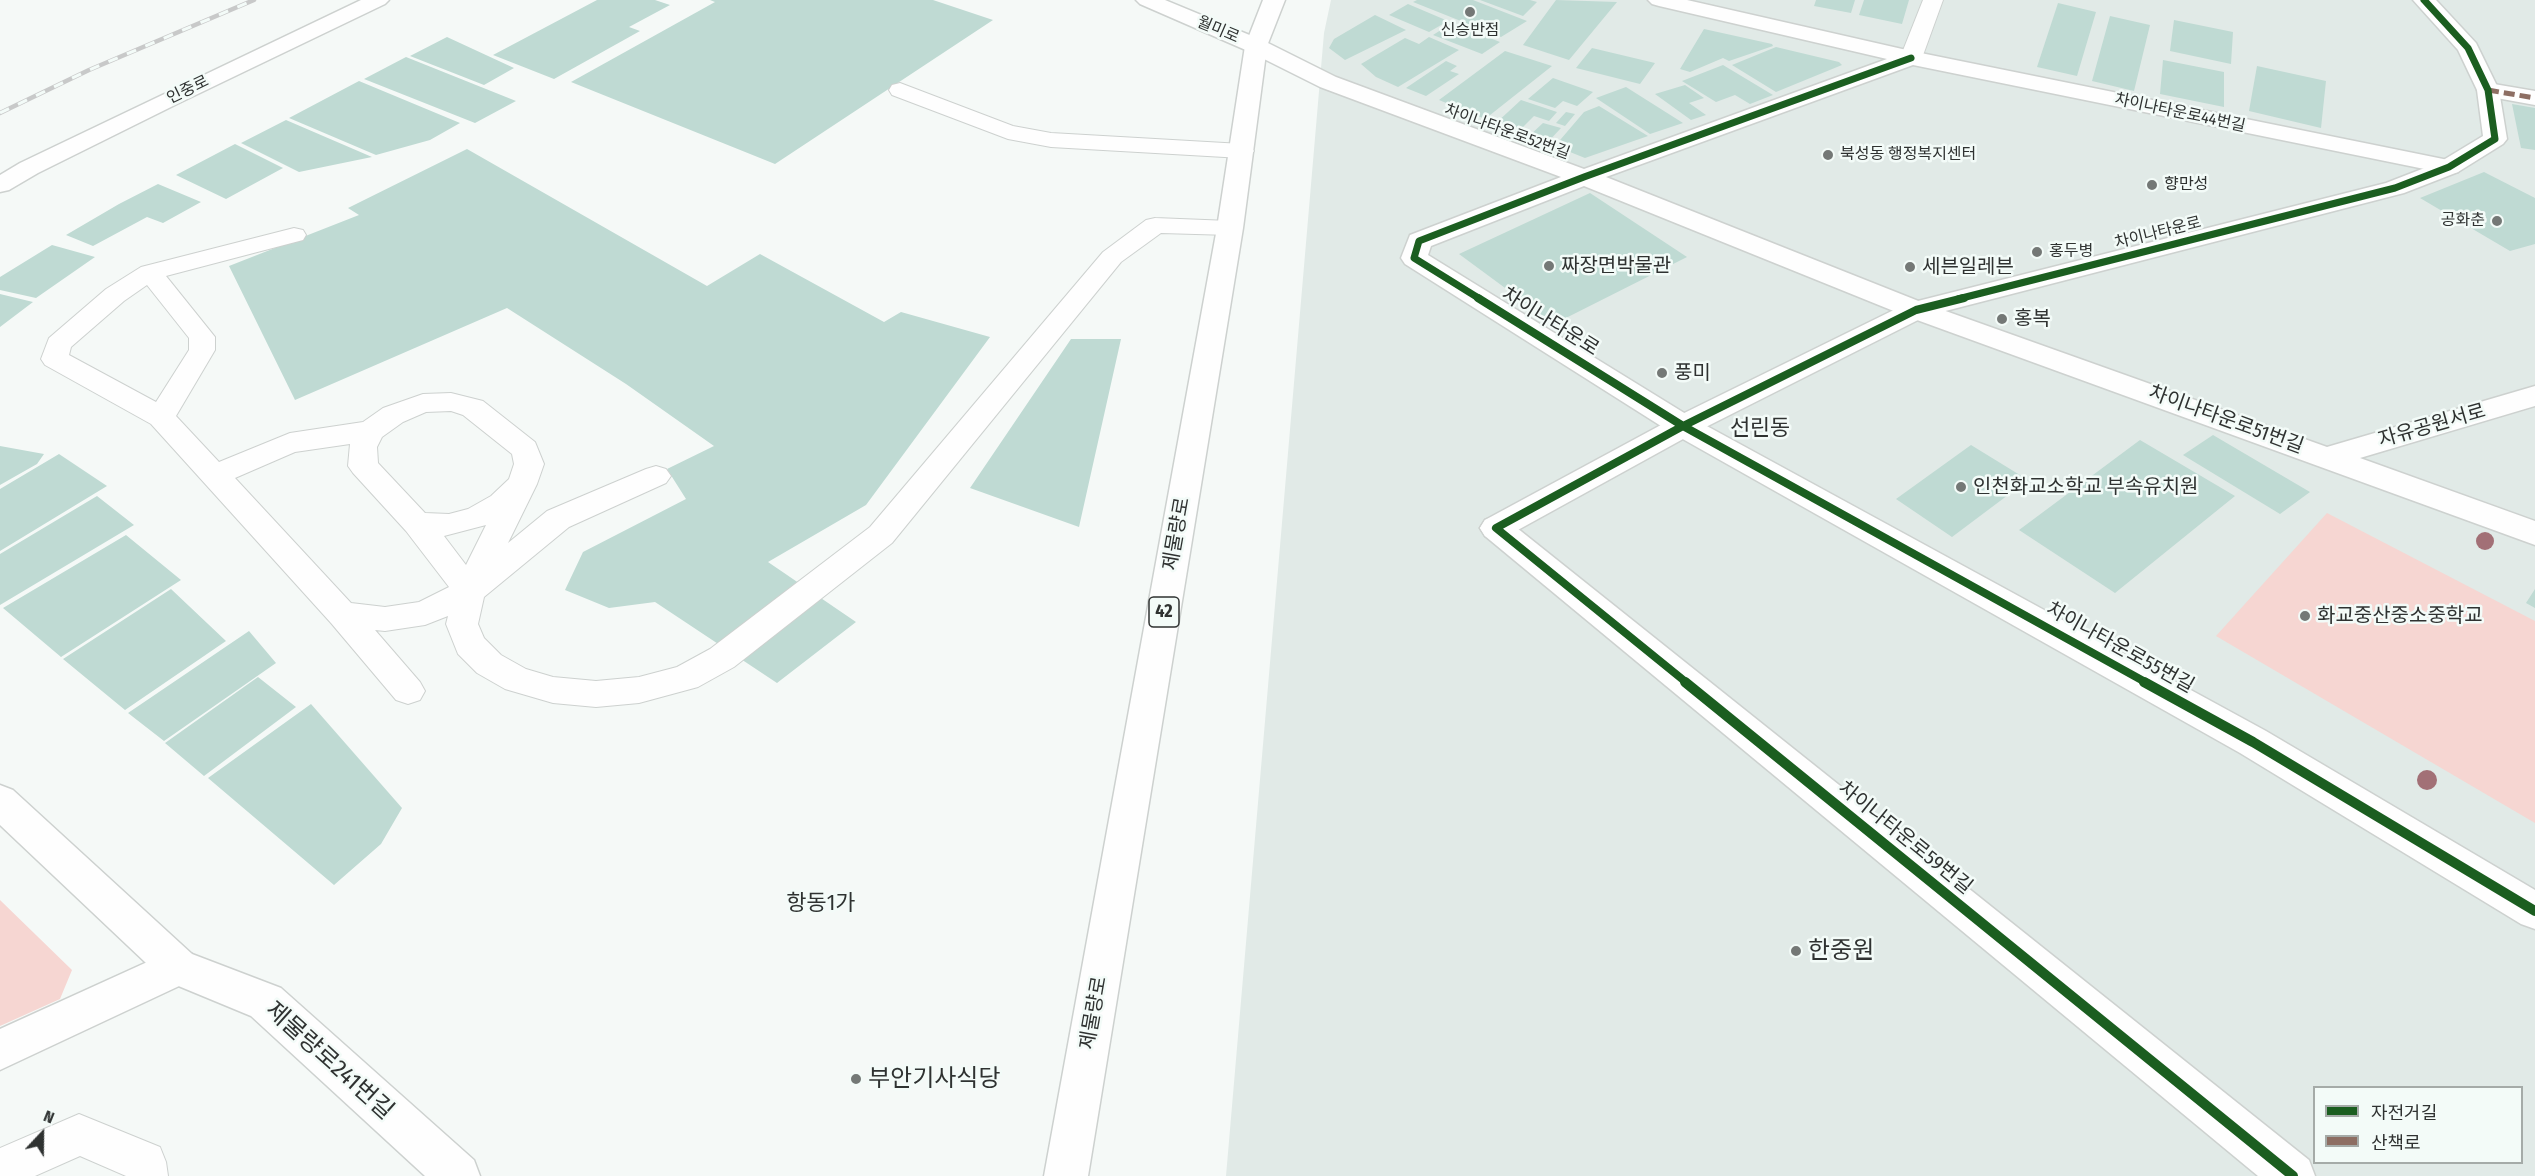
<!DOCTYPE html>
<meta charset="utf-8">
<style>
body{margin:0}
#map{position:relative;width:2535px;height:1176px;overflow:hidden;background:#f5f9f7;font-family:"Fira Sans Condensed","Noto Sans KR",sans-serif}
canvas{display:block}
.legend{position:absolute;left:2313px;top:1086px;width:210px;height:78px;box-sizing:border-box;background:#f3fbf8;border:2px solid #a5aba8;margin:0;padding:8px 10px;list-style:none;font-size:18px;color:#2f3231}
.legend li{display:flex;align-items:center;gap:12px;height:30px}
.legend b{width:30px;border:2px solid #a5aba8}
.north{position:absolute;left:12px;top:1104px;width:60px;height:60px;-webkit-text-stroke:4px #f3fbf8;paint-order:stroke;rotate:22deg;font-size:16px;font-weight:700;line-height:24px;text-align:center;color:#2f3231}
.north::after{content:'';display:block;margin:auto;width:21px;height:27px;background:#2f3231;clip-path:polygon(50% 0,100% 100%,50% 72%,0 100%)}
</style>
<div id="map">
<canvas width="2535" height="1176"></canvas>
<ul class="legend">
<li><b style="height:8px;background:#1b5e20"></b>자전거길</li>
<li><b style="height:8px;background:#8d6e63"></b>산책로</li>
</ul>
<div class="north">N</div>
</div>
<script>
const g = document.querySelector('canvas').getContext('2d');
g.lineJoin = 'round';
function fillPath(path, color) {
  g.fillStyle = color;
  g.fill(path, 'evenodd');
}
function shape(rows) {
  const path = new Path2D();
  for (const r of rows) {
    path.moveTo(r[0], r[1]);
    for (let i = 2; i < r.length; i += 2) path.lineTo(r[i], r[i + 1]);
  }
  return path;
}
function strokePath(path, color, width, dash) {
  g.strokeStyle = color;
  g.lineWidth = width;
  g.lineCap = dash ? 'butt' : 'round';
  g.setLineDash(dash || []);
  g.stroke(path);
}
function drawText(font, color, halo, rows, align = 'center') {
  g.font = font + ' "Fira Sans Condensed","Noto Sans KR",sans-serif';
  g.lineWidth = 5;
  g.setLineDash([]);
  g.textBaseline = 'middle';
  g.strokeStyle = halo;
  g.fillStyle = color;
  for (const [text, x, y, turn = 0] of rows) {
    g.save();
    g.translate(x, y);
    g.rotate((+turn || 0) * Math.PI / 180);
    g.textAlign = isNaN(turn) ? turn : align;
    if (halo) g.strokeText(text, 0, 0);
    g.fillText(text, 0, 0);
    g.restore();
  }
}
const built = shape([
 [1331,0,2535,0,2535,1176,1226,1176,1324,33],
 [2314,1088,2522,1088,2522,1162,2314,1162]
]);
const green = shape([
 [2327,513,2535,621,2535,823,2216,636],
 [0,900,72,970,60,999,0,1026]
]);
const building = shape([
 [597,0,655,0,670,5,629,27,640,31,554,79,493,55],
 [710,0,933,0,993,20,775,164,571,82,715,2],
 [1417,0,1473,0,1527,21,1501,37,1413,2],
 [1480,0,1530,0,1537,2,1523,16],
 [1556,0,1617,2,1569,60,1523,45],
 [1816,0,1855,0,1851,13,1814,6],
 [1864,0,1909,0,1902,24,1859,15],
 [2058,3,2096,12,2077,76,2037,67],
 [1408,4,1448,21,1429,32,1389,15],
 [1375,15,1406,30,1345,60,1329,48,1334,39],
 [2110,16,2150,25,2134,91,2092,81],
 [2174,20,2233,32,2231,64,2170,51],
 [1452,23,1500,42,1482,54,1433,35],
 [1704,29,1772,44,1773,46,1729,61,1723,58,1690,72,1680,69],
 [447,37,514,68,484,85,410,56],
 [1429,37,1459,50,1398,87,1376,77,1361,64,1405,38,1419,44],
 [1776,47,1839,62,1842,65,1776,92,1732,65],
 [1592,48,1655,63,1640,84,1576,68],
 [1505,51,1552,66,1485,119,1439,100],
 [406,57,516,101,475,123,364,79],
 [2163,60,2224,72,2224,107,2160,94],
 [1446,61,1457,66,1450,71,1459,74,1426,96,1406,88],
 [1723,65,1773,95,1750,104,1735,95,1716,102,1682,81],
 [2257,66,2326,81,2321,128,2249,111],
 [1553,78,1593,92,1577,106,1563,101,1555,108,1528,99],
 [359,81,460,123,430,140,376,155,289,118],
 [1685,85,1704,98,1689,103,1706,115,1691,120,1655,94],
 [1626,87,1683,123,1650,134,1596,98],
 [1521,100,1557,112,1549,121,1534,116,1518,132,1495,124],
 [2512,104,2535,108,2535,150,2521,148],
 [1599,106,1648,136,1585,158,1555,146,1584,112],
 [1566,112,1575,114,1565,126,1556,123],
 [286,120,372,157,299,172,241,143],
 [1543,123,1561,128,1546,144,1528,137],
 [235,144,283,168,226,199,176,175],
 [467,149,707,286,760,254,884,322,901,312,990,337,866,505,768,562,856,622,777,683,655,602,609,608,565,590,583,552,686,499,667,469,714,446,626,384,507,308,295,400,229,266,359,215,348,208],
 [2484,172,2535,198,2535,244,2510,251,2420,198],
 [158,184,201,202,163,223,147,217,93,246,66,235,119,204],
 [1590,193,1687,257,1554,324,1459,254],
 [52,245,95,257,36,298,0,290,0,277],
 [0,294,33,302,0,327],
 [1071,339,1121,339,1079,527,970,488],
 [2213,435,2310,492,2280,514,2183,455],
 [2140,440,2235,496,2115,593,2019,530],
 [1971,445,2028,480,1952,537,1896,499],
 [0,446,44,454,37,464,0,485],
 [59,454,107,486,0,551,0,489],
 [97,496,134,525,0,605,0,554],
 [126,535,181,580,61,657,3,608],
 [171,589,226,641,125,710,63,659],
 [2535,589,2535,608,2526,603],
 [249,631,276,663,164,741,128,713],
 [258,677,296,707,204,776,165,743],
 [311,704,402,808,381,844,334,885,208,778]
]);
const lane = shape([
 [1923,0,1943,0,1922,58,1919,63,1911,64,1903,63,1900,58,1923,0],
 [900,83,1013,126,1051,133,1242,144,1250,146,1254,151,1250,156,1242,158,1051,147,1008,139,892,95,889,90,892,85,900,83],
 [1155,218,1230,221,1239,223,1242,228,1239,233,1230,235,1161,233,1121,262,892,543,734,667,698,687,639,703,596,707,553,703,505,689,477,673,458,654,446,624,448,616,425,625,385,631,375,630,420,682,425,691,420,700,408,704,396,700,331,623,151,424,45,365,41,359,49,338,106,289,141,267,294,228,303,230,306,235,303,240,166,276,215,337,215,350,176,416,219,462,290,433,363,422,383,408,423,394,451,393,483,401,535,442,544,464,537,484,508,543,547,511,646,469,656,466,666,469,671,476,666,483,569,527,484,597,478,624,484,638,501,655,526,669,553,677,596,681,639,677,677,667,710,649,870,527,1103,252,1146,220,1155,218],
 [147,285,189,338,189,350,156,402,69,355,71,347,124,301,147,285],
 [451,411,463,415,512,454,514,464,509,479,491,496,468,509,449,514,425,513,378,463,377,447,382,437,403,422,426,412,451,411],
 [350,444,348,466,353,473,406,531,449,587,419,602,385,607,351,603,235,478,295,452,350,444],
 [486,525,466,565,444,536,486,525],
 [79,1114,160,1147,166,1162,168,1176,126,1176,80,1156,35,1176,0,1176,0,1148,79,1114]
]);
const street = shape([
 [1648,0,1687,0,1911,51,2458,162,2461,167,2458,172,2449,174,1913,65,1606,177,1926,304,2327,447,2535,386,2535,406,2360,458,2535,521,2535,545,1906,316,1584,186,1431,246,1428,255,1694,419,2266,731,2535,890,2535,929,2521,924,2240,753,1672,433,1405,264,1401,258,1410,235,1561,177,1320,87,1248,51,1245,46,1248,41,1256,39,1264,41,1336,77,1584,169,1887,59,1659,6,1652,4,1648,0],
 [2488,83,2535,91,2535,105,2480,95,2477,90,2480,85,2488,83],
 [1496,516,1507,520,2309,1160,2315,1176,2258,1176,1485,536,1480,528,1485,520,1496,516],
 [178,948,192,954,198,967,192,980,0,1070,0,1029,178,948]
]);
const secondary = shape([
 [361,0,389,0,385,4,179,103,38,173,9,190,0,192,0,175,20,163,361,0],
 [1136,0,1165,0,1264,41,1267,46,1264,51,1256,53,1248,51,1140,4,1136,0],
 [2413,0,2436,0,2476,43,2499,90,2507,139,2503,144,2458,172,2404,193,1926,316,1694,433,1507,536,1496,540,1485,536,1480,528,1485,520,1672,419,1906,304,2386,183,2440,162,2483,136,2477,90,2458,50,2413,0],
 [0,785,13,790,192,954,281,988,474,1160,480,1176,425,1176,251,1016,164,980,0,825,0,785]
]);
const primary = shape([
 [1263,0,1285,0,1267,46,1243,228,1088,1176,1044,1176,1217,228,1245,46,1263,0]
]);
const rail = shape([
 [0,113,89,70,254,0]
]);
const quiet = shape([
 [2488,90,2535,98]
]);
const cyclewayFar2 = shape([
 [1480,299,1414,258,1419,241,1584,177,1911,58],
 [1958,299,2395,188,2449,167,2495,139,2488,90,2468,48,2424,0]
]);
const cyclewayFar1 = shape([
 [1478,298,1683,426,2147,683],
 [1687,683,1496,528,1683,426,1916,310,1964,298]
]);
const cycleway = shape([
 [1685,682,2293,1176],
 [2144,682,2253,742,2535,911]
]);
const trees = [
 [2485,541,9],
 [2427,780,10]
];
const markers = [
 [1470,12,6,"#747876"],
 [1828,155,6,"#747876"],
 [2152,185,6,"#747876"],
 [2497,221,6,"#747876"],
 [2037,252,6,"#747876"],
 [1549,266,6,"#747876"],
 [1910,267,6,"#747876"],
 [2002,319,6,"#747876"],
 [1662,373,6,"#747876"],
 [1961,487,6,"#747876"],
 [2305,616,6,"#747876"],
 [1796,951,6,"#747876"],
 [856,1079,6,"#747876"]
];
const farStreetnames = [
 ["월미로",1218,30,23],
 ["인중로",188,90,-26],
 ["차이나타운로44번길",2180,113,12],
 ["차이나타운로52번길",1507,132,20],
 ["차이나타운로",2158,233,-14]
];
const farPoinames = [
 ["신승반점",1470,31,"center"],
 ["북성동 행정복지센터",1840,155],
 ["향만성",2164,185],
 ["공화춘",2485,221,"right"],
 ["홍두병",2049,252]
];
const shields = [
 [1164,612,30]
];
const shieldNames = [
 ["42",1164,612]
];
const poiNames = [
 ["짜장면박물관",1561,266],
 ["세븐일레븐",1922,267],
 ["홍복",2014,319],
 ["풍미",1674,373],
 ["인천화교소학교 부속유치원",1973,487],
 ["화교중산중소중학교",2317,616]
];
const streetNames = [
 ["차이나타운로",1550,322,32],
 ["차이나타운로51번길",2226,420,20],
 ["자유공원서로",2432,426,-16],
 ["제물량로",1177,534,-80],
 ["차이나타운로55번길",2120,648,29],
 ["차이나타운로59번길",1905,838,39],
 ["제물량로",1094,1013,-80]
];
const quarterNames = [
 ["선린동",1760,429],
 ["항동1가",821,904]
];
const nearPoinames = [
 ["한중원",1808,951],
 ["부안기사식당",868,1079]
];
const nearStreetnames = [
 ["제물량로241번길",329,1061,42]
];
fillPath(built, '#e1eae7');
fillPath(green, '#f6d6d2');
fillPath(building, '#bfdad3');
strokePath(lane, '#cdd1cf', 2);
strokePath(street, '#cdd1cf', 3);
strokePath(secondary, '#cdd1cf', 3);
strokePath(primary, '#cdd1cf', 3);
fillPath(lane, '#fefefe');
fillPath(street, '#fefefe');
fillPath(secondary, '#fefefe');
fillPath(primary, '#fefefe');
strokePath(rail, '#c8c9c9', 4.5);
strokePath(rail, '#f3fbf8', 3, [10]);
strokePath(quiet, '#8d6e63', 5, [11, 5]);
strokePath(cyclewayFar2, '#1b5e20', 7);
strokePath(cyclewayFar1, '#1b5e20', 8);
strokePath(cycleway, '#1b5e20', 10);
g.fillStyle = '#a27076';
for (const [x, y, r] of trees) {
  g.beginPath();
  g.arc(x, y, r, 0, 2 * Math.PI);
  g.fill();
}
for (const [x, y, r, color] of markers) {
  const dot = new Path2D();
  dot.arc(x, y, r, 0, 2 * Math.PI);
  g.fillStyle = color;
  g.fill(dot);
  strokePath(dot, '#f3fbf8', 2);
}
drawText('16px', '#2f3231', '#f3fbf8', farStreetnames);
drawText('16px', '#2f3231', '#f3fbf8', farPoinames, 'left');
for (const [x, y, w] of shields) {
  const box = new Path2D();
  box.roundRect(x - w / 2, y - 15, w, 30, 4.5);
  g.fillStyle = '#f3fbf8';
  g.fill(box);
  strokePath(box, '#2f3231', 1.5);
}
drawText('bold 18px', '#2f3231', null, shieldNames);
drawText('20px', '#2f3231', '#f3fbf8', poiNames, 'left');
drawText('20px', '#2f3231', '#f3fbf8', streetNames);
drawText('22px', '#2f3231', '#f3fbf8', quarterNames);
drawText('24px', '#2f3231', '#f3fbf8', nearPoinames, 'left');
drawText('24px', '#2f3231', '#f3fbf8', nearStreetnames);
</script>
